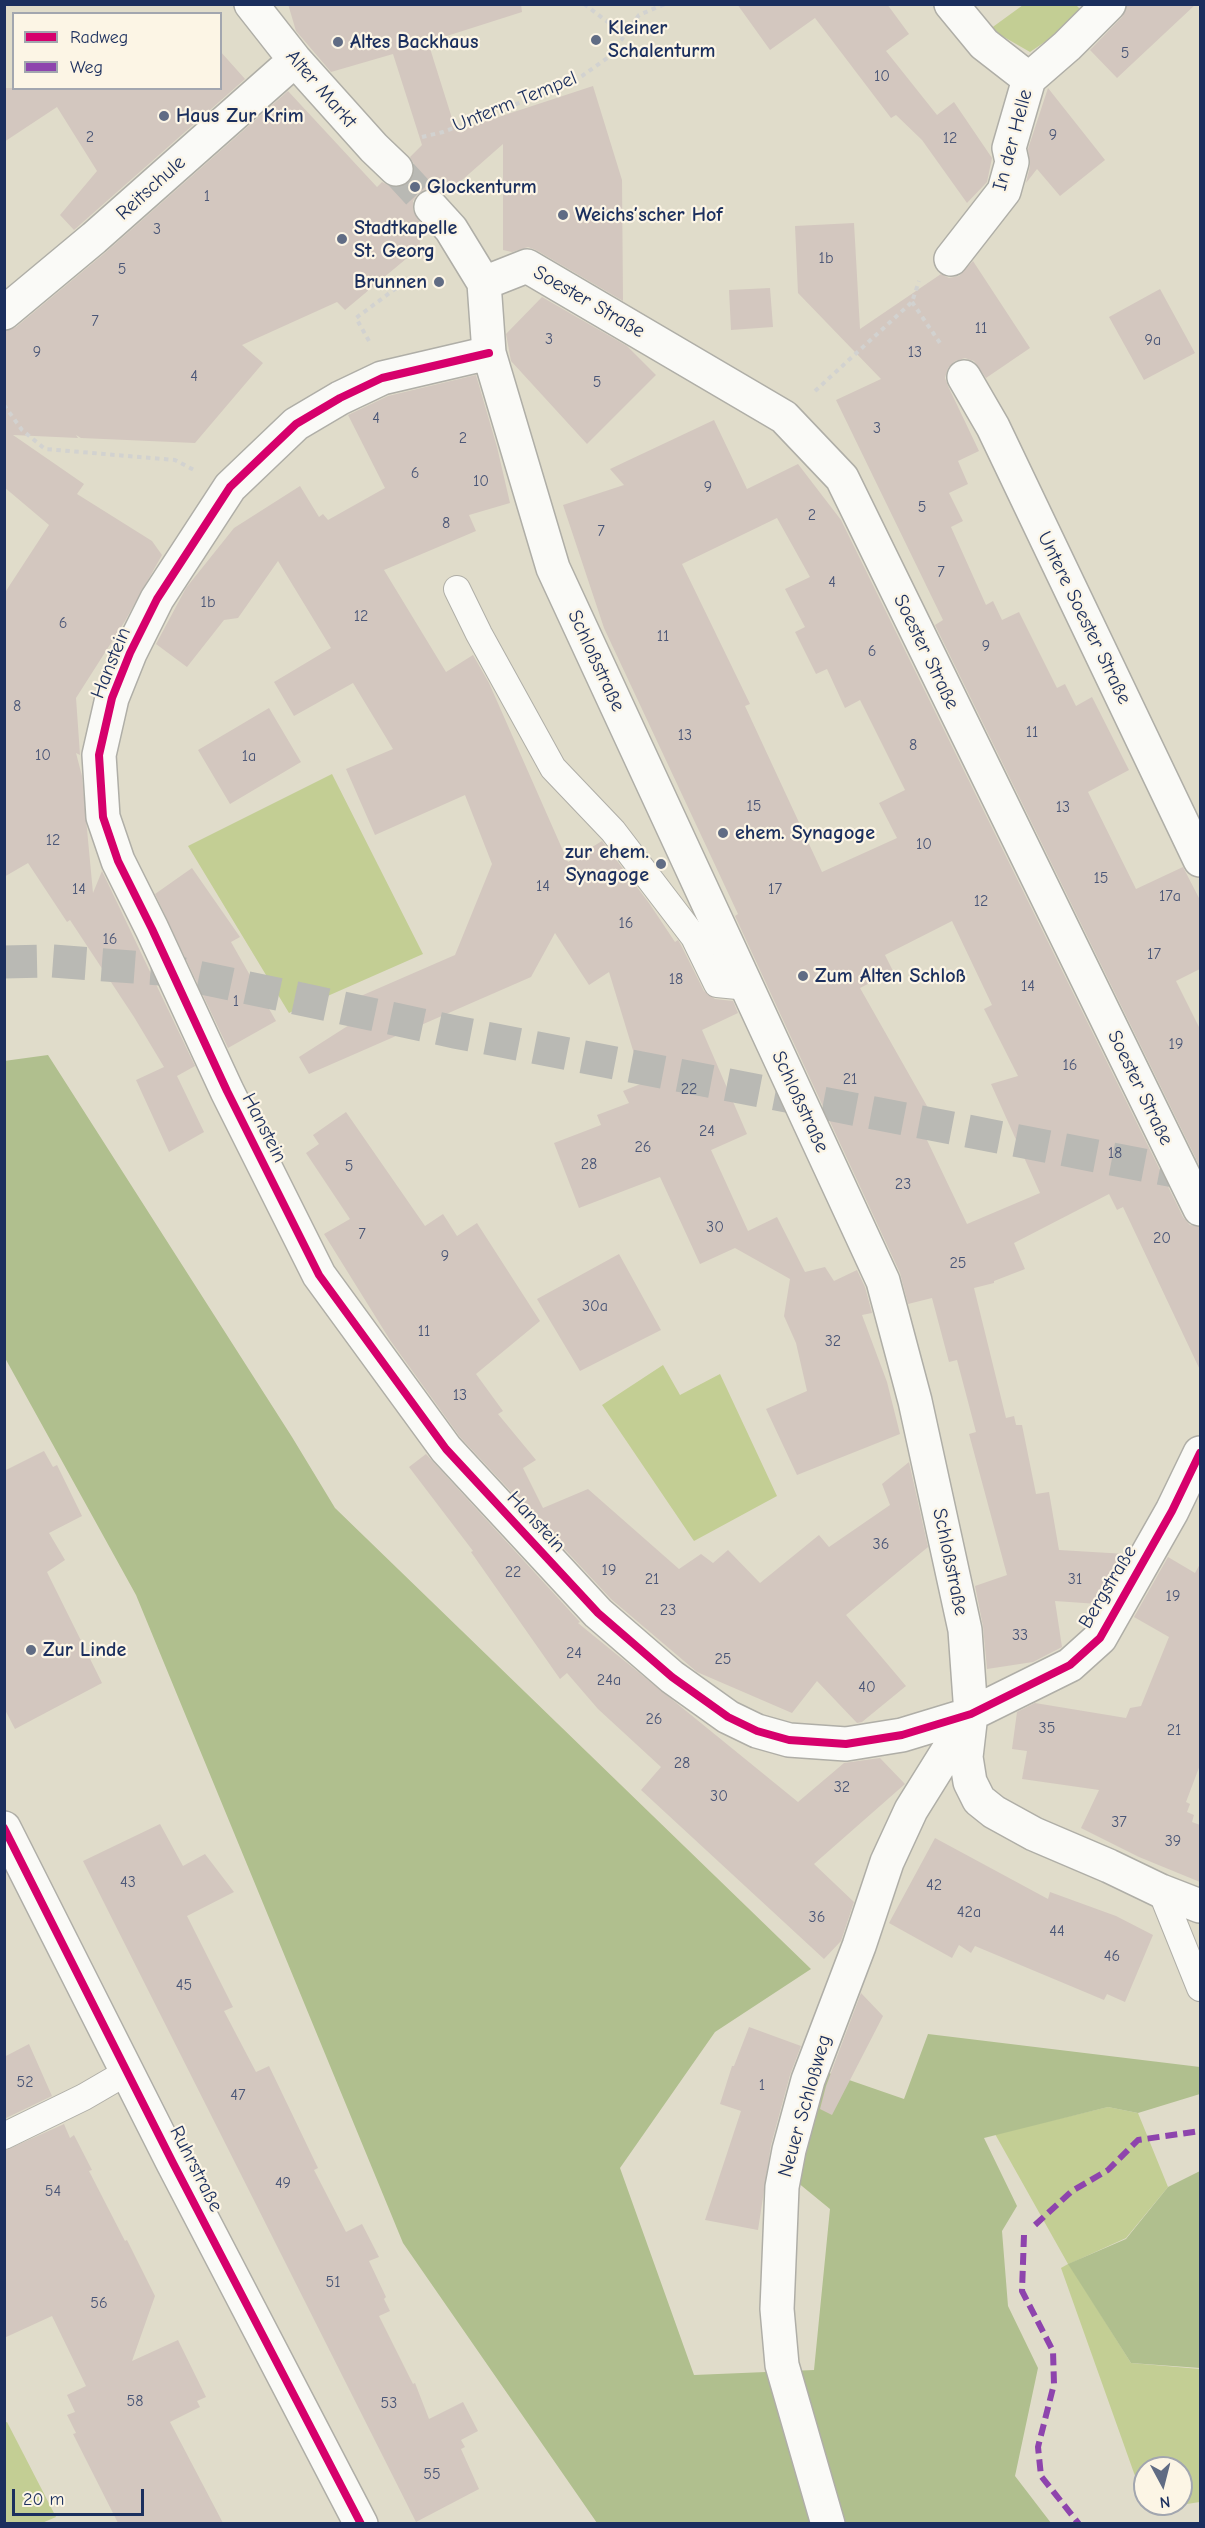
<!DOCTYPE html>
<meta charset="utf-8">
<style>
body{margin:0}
#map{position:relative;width:1205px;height:2528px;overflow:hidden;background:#e0dcca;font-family:"Comic Neue",sans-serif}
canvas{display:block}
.frame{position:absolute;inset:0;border:6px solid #1b2f5e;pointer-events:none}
.legend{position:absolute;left:12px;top:12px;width:210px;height:78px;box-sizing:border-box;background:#fcf5e5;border:2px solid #a2a6af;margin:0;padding:8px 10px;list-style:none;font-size:18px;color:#1b2f5e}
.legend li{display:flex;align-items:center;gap:12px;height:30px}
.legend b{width:30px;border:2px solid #a2a6af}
.north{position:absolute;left:1133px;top:2456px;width:60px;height:60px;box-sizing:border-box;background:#fcf5e5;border:2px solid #a2a6af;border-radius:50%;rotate:173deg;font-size:16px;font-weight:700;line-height:24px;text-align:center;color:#1b2f5e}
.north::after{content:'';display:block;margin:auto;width:21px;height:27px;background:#606c84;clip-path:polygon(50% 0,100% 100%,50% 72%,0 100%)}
.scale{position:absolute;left:12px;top:2489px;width:132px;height:27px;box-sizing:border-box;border:3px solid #1b2f5e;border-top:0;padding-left:8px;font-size:18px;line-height:21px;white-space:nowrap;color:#1b2f5e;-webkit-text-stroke:4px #fcf5e5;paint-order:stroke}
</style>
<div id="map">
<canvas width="1205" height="2528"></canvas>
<div class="frame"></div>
<ul class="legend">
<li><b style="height:8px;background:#d6006c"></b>Radweg</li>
<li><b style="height:8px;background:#8e44ad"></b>Weg</li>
</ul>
<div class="north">N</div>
<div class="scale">20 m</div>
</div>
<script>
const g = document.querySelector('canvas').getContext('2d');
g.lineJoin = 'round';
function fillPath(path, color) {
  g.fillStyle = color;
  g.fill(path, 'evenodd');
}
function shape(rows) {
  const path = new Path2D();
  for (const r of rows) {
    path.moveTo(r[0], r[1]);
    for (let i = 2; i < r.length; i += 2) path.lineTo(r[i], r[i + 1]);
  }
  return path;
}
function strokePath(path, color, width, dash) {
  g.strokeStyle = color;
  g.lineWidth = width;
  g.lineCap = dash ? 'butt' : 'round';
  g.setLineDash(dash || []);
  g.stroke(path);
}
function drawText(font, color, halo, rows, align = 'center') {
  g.font = font + ' "Comic Neue",sans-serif';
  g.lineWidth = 4.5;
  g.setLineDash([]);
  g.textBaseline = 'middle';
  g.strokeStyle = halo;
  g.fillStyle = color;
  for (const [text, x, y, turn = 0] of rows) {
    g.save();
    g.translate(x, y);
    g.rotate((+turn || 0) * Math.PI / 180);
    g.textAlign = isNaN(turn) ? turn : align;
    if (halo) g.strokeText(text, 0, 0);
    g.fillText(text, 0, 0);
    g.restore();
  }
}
const green = shape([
 [1023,5,1076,5,1080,9,1049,39,1030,52,990,29],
 [332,774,423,954,289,1013,188,846],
 [663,1365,680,1395,720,1374,777,1496,694,1541,602,1405],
 [1108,2107,1138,2113,1168,2187,1126,2238,1069,2264,1131,2363,1200,2369,1200,2502,1147,2510,1145,2504,1181,2504,1181,2468,1145,2468,1145,2504,1061,2268,1068,2264,995,2134],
 [7,2422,56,2517,42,2523,5,2523,4,2423]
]);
const forest = shape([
 [48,1055,292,1437,335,1508,811,1969,715,2032,620,2168,694,2375,814,2370,830,2209,797,2182,826,2072,904,2099,928,2034,1200,2067,1200,2094,1138,2113,1108,2107,984,2138,1017,2206,1002,2231,1008,2306,1038,2368,1015,2476,1051,2523,597,2523,403,2243,136,1595,5,1358,4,1061],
 [1200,2171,1200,2368,1131,2363,1068,2264,1126,2239,1168,2187]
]);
const building = shape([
 [288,4,521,4,522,12,428,42,456,131,593,86,622,180,623,301,536,250,528,247,512,252,503,250,503,144,445,195,436,189,426,189,418,194,413,201,413,210,423,226,419,248,345,310,337,302,242,345,263,363,195,443,81,438,76,435,78,438,13,435,84,484,77,494,152,541,162,555,125,621,76,698,80,755,76,753,82,776,93,893,102,871,195,1066,177,1076,204,1132,169,1152,136,1080,164,1067,134,1017,70,920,67,922,28,863,4,877,4,594,49,525,4,487,4,331,16,327,106,252,288,91,377,187,382,182,392,187,402,187,410,181,414,173,414,164,410,157,422,145,393,54,331,72,296,31],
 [737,4,887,4,909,34,886,51,937,115,954,102,992,158,987,182,967,203,922,140,896,115,891,118,815,18,770,50],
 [1127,4,1196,4,1117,78,1090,50,1122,17],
 [220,51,245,79,74,230,60,215,97,171,57,107,4,142,4,88,220,88],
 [1048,88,1105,160,1060,196,1037,169,1026,183,1030,166,1028,149],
 [854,223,860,329,941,274,949,278,959,276,973,261,1030,348,986,378,974,361,965,358,955,361,948,368,945,378,948,386,979,451,958,461,968,484,949,493,963,521,951,527,986,605,993,601,1002,620,1019,612,1057,688,1065,684,1076,706,1092,697,1129,770,1088,792,1136,889,1183,867,1200,900,1200,969,1176,981,1200,1029,1200,1167,935,625,943,620,836,400,881,379,798,293,795,226],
 [770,288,773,327,731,330,729,290],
 [1160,289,1195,353,1144,380,1109,317],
 [542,297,627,346,656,375,587,444,511,361,506,334],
 [476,375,497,447,510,503,469,515,476,531,384,570,446,672,473,655,489,683,568,862,602,841,649,903,675,942,678,940,681,945,704,991,715,999,733,1001,738,1013,702,1030,747,1134,711,1150,748,1231,777,1217,805,1272,825,1267,834,1281,857,1270,865,1287,872,1313,862,1315,887,1382,900,1434,797,1475,766,1409,807,1391,796,1343,784,1316,790,1279,735,1248,700,1264,660,1177,579,1208,554,1143,601,1125,597,1115,629,1103,623,1091,643,1083,609,972,589,985,555,933,531,977,309,1074,299,1057,357,1020,347,1002,455,955,492,864,465,795,375,835,346,769,393,749,353,683,294,716,274,682,331,648,278,561,238,618,224,620,187,667,156,644,186,588,234,528,300,486,319,517,323,514,328,520,385,488,348,415,388,396],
 [714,420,747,489,798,464,841,520,1183,1217,1190,1225,1200,1227,1200,1370,1123,1207,1117,1210,1109,1194,1014,1243,1025,1269,994,1281,994,1283,974,1288,1006,1418,1014,1416,1016,1425,1022,1425,1036,1494,1049,1492,1059,1550,1126,1554,1098,1604,1055,1601,1062,1647,1033,1662,987,1669,983,1626,975,1586,1007,1575,969,1434,976,1432,957,1360,949,1362,932,1298,908,1304,900,1273,735,916,738,914,604,628,563,505,624,485,610,469],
 [777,518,810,577,785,589,805,627,795,632,816,674,827,669,845,708,860,700,905,790,879,803,897,838,822,872,745,706,750,704,682,564],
 [952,921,992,1005,984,1009,1018,1076,991,1084,1040,1193,967,1224,925,1136,940,1129,860,988,893,971,885,955],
 [269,708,301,762,230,804,198,750],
 [192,868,240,937,231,942,276,1021,228,1048,155,894],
 [346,1112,425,1226,443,1214,457,1236,477,1223,540,1321,476,1374,503,1411,498,1414,536,1460,523,1468,543,1508,588,1489,679,1569,701,1554,713,1563,728,1550,760,1583,819,1535,829,1547,890,1505,882,1484,909,1462,928,1547,846,1615,906,1686,862,1722,857,1723,817,1681,792,1713,697,1672,611,1599,460,1437,390,1340,324,1234,350,1219,306,1153,319,1144,313,1135],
 [619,1254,661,1330,580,1371,537,1299],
 [44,1451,53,1467,57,1465,82,1516,49,1533,65,1560,47,1572,102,1683,15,1729,4,1708,4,1471],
 [426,1454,580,1622,578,1623,798,1802,844,1763,880,1758,905,1784,814,1864,854,1902,841,1941,824,1959,641,1790,661,1767,598,1709,567,1673,560,1679,471,1552,473,1551,409,1467],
 [1168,1557,1195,1573,1200,1564,1200,1765,1186,1802,1190,1804,1187,1812,1194,1815,1192,1822,1200,1825,1200,1882,1139,1857,1081,1828,1099,1790,1022,1779,1027,1751,1012,1749,1017,1712,1035,1703,1126,1718,1130,1708,1141,1706,1169,1637,1134,1617],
 [160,1824,183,1866,205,1854,234,1892,187,1916,233,2007,224,2011,256,2072,269,2066,318,2168,314,2170,346,2232,362,2224,379,2257,369,2261,386,2297,384,2299,390,2311,379,2316,413,2384,415,2383,429,2419,463,2402,478,2431,461,2440,465,2447,461,2449,479,2489,416,2522,83,1861],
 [935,1838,1048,1899,1050,1892,1116,1916,1153,1935,1125,2002,1107,1994,1104,2000,975,1946,971,1953,959,1945,952,1958,889,1923],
 [861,1993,883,2016,832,2115,820,2109,826,2086],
 [749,2027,801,2046,790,2075,771,2145,758,2230,705,2220,741,2111,720,2104,732,2066,734,2066],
 [29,2044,52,2096,4,2119,4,2057],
 [64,2124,70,2138,74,2135,92,2170,89,2171,125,2241,127,2240,155,2296,132,2361,178,2340,206,2397,197,2401,200,2407,170,2422,223,2523,118,2523,73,2434,76,2433,67,2415,75,2412,67,2395,86,2386,52,2316,4,2338,4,2151]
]);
const streetTunnel = shape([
 [396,169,431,207]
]);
const primaryTunnel = shape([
 [4,962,52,961,160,969,455,1032,1200,1176]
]);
const path = shape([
 [584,4,625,35],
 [422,137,443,132,566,85,582,76,610,56,639,15,665,4],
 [912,302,942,346],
 [369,341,356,318,403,283],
 [815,391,912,302,919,281],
 [4,405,22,430,45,449,175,460,194,470]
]);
const lane = shape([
 [457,589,479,634,553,768,613,831,694,937,717,984,748,987],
 [1161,1891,1200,1988],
 [4,2136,84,2097,127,2072]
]);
const street = shape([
 [251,4,295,60,374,148,396,169],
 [951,4,984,44,1029,79],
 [431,207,451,229,484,283,489,353,553,568,883,1281,915,1401,965,1630,971,1714,966,1757,970,1782,979,1800,994,1812,1034,1834,1109,1866,1161,1891,1200,1906],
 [951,259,1004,191,1012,162,1009,148,1029,79,1067,46,1109,4],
 [484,283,527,266,784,417,842,478,1200,1209],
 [4,313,94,238,295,60],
 [489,353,382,378,340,398,296,424,230,487,157,599,130,653,112,698,99,755,103,817,118,861,152,929,227,1091,319,1275,446,1449,598,1613,672,1677,728,1717,757,1731,789,1740,846,1744,902,1735,971,1714,1070,1665,1100,1638,1172,1511,1200,1453],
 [964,377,993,427,1200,860],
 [828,2524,782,2365,777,2309,782,2187,789,2150,808,2080,859,1946,887,1862,911,1810,967,1720]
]);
const primary = shape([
 [4,1828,173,2163,361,2524]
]);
const quiet = shape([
 [1035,2225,1072,2191,1108,2170,1138,2140,1200,2131],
 [1024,2235,1022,2291,1053,2351,1054,2384,1038,2447,1041,2476,1079,2524]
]);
const cycleway = shape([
 [489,353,382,378,340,398,296,424,230,487,157,599,130,653,112,698,99,755,103,817,118,861,152,929,227,1091,319,1275,446,1449,598,1613,672,1677,728,1717,757,1731,789,1740,846,1744,902,1735,971,1714,1070,1665,1100,1638,1172,1511,1200,1453],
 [4,1828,173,2163,361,2524]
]);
const markers = [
 [596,40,6,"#606c84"],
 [338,42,6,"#606c84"],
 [164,116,6,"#606c84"],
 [415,187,6,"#606c84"],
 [563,215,6,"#606c84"],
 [342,239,6,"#606c84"],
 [439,282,6,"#606c84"],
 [723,833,6,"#606c84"],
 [661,864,6,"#606c84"],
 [803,976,6,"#606c84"],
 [31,1650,6,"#606c84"]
];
const numberNames = [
 ["5",1125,53],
 ["10",882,76],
 ["9",1053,135],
 ["2",90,137],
 ["12",950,138],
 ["1",207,196],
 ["3",157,229],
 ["1b",826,258],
 ["5",122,269],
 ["7",95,321],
 ["11",981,328],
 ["3",549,339],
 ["9a",1153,340],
 ["9",37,352],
 ["13",915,352],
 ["4",194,376],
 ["5",597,382],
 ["4",376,418],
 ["3",877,428],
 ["2",463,438],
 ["6",415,473],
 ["10",481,481],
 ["9",708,487],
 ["5",922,507],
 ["2",812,515],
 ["8",446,523],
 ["7",601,531],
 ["7",941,572],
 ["4",832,582],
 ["1b",208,602],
 ["12",361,616],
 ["6",63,623],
 ["11",663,636],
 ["9",986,646],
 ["6",872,651],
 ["8",17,706],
 ["11",1032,732],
 ["13",685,735],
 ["8",913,745],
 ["10",43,755],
 ["1a",249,756],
 ["15",754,806],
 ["13",1063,807],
 ["12",53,840],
 ["10",924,844],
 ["15",1101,878],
 ["14",543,886],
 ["14",79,889],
 ["17",775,889],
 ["17a",1170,896],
 ["12",981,901],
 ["16",626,923],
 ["16",110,939],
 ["17",1154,954],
 ["18",676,979],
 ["14",1028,986],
 ["1",236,1001],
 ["19",1176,1044],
 ["16",1070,1065],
 ["21",850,1079],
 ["22",689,1089],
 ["24",707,1131],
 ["26",643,1147],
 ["18",1115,1153],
 ["28",589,1164],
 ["5",349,1166],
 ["23",903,1184],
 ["30",715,1227],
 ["7",362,1234],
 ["20",1162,1238],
 ["9",445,1256],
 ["25",958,1263],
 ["30a",595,1306],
 ["11",424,1331],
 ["32",833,1341],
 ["13",460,1395],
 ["36",881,1544],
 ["19",609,1570],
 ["22",513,1572],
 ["21",652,1579],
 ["31",1075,1579],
 ["19",1173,1596],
 ["23",668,1610],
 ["33",1020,1635],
 ["24",574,1653],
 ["25",723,1659],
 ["24a",609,1680],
 ["40",867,1687],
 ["26",654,1719],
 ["35",1047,1728],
 ["21",1174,1730],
 ["28",682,1763],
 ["32",842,1787],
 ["30",719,1796],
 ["37",1119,1822],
 ["39",1173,1841],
 ["43",128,1882],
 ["42",934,1885],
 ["42a",969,1912],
 ["36",817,1917],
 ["44",1057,1931],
 ["46",1112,1956],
 ["45",184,1985],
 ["52",25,2082],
 ["1",762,2085],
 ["47",238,2095],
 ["49",283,2183],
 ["54",53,2191],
 ["51",333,2282],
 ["56",99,2303],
 ["58",135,2401],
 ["53",389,2403],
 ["55",432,2474]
];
const poiNames = [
 ["Kleiner",608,28],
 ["Schalenturm",608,51],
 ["Altes Backhaus",350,42],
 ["Haus Zur Krim",176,116],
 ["Glockenturm",427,187],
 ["Weichs’scher Hof",575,215],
 ["Stadtkapelle",354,228],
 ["St. Georg",354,251],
 ["Brunnen",427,282,"right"],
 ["ehem. Synagoge",735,833],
 ["zur ehem.",649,852,"right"],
 ["Synagoge",649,875,"right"],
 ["Zum Alten Schloß",815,976],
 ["Zur Linde",43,1650]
];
const streetNames = [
 ["Alter Markt",321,89,49],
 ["Unterm Tempel",515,102,-22],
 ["In der Helle",1013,140,-75],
 ["Reitschule",151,188,-42],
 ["Soester Straße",589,302,30],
 ["Untere Soester Straße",1084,618,64],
 ["Soester Straße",926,652,64],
 ["Schloßstraße",596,661,65],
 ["Hanstein",111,663,-68],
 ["Soester Straße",1140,1088,64],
 ["Schloßstraße",800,1102,65],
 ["Hanstein",264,1128,63],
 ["Hanstein",536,1522,47],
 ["Schloßstraße",950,1562,78],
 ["Bergstraße",1108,1587,-59],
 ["Neuer Schloßweg",805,2106,-74],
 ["Ruhrstraße",196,2169,63]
];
fillPath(green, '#c3ce94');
fillPath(forest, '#b0bf8e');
fillPath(building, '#d3c7bf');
strokePath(streetTunnel, '#b9b9b4', 33, [33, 16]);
strokePath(primaryTunnel, '#b9b9b4', 33, [33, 16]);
strokePath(lane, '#afaea7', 28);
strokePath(street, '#afaea7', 36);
strokePath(primary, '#afaea7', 36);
strokePath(path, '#d2d2d0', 4, [4.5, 4.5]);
strokePath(lane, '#fafaf7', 26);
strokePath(street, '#fafaf7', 33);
strokePath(primary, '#fafaf7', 33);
strokePath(quiet, '#8e44ad', 6, [12, 6]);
strokePath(cycleway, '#d6006c', 8);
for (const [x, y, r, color] of markers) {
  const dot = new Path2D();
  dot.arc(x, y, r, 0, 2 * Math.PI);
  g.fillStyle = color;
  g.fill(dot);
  strokePath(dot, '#fcf5e5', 2);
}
drawText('16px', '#4a5677', null, numberNames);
drawText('bold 20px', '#1b2f5e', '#fcf5e5', poiNames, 'left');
drawText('20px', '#1b2f5e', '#fcf5e5', streetNames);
</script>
